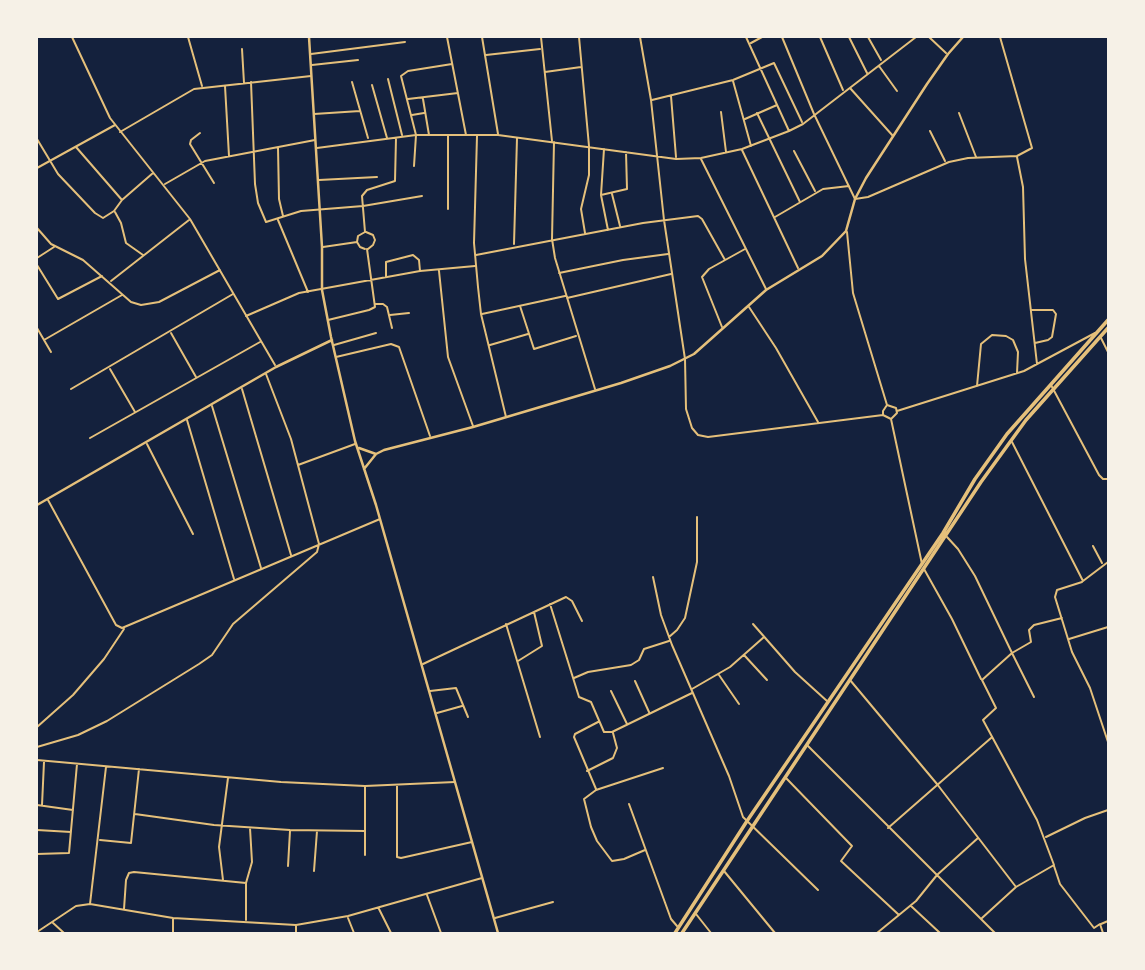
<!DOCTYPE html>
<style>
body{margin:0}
#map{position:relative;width:1145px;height:970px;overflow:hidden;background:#14213d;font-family:"Asap Condensed",sans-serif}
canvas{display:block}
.frame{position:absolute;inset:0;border:38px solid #f6f1e7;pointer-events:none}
</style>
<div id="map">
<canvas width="1145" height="970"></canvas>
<div class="frame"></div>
</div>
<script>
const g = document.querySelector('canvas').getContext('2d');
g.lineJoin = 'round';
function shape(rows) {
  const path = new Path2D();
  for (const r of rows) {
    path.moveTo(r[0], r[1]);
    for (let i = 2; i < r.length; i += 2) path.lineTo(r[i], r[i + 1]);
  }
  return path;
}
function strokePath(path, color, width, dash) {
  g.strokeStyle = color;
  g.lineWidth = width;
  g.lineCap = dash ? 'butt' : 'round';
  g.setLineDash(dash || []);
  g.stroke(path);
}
const minor = shape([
 [72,37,110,118,190,219,275,365],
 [188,37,202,86],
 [447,37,466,135],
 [482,37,498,134],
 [541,37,552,141],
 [579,37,589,146,589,175,581,209,585,233],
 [640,37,651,100,664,220,685,359,686,409,692,428,698,435,708,437,883,415,891,419,897,413,896,408,887,405,883,411,883,415],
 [746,37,789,131],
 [782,37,814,114,855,199,868,197,949,162,968,158,1017,156,1032,148,1000,37],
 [820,37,843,90],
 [849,37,867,73],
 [868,37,881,60],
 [929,37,946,53],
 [751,43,762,37],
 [242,49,244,83],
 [311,54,405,42],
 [486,55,540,49],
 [312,65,358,60],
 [879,66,897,91],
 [545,72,581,67],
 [388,79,402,135],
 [733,81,751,146],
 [251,82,255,184,258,203,266,222,301,211,363,206,422,196],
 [352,82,368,138],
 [372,85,387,138],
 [225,86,229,156],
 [850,88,893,136],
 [671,96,676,157],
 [408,99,458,93],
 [423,99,429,135],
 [652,100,733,80,774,63,802,122],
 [721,112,726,152],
 [757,113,800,202],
 [959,113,976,157],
 [314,114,360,111],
 [412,115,424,113],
 [745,119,777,105],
 [930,131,945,161],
 [120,132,194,89,311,76],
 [200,133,191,140,190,144,214,183],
 [448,136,448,209],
 [477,136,474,243,478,287,481,314,506,417],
 [37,139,58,174,95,213,103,218,114,211,122,200,153,173],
 [554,142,552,239,555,258,595,389],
 [76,147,122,200],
 [278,148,279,199,283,216],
 [317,148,416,135,498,135,676,159,701,158,742,149,789,131,803,124,916,37],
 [604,149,601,195,608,230],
 [742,150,798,268],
 [794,151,815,191],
 [1017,157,1023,187,1025,259,1037,364],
 [701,159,766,289],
 [414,166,416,135,401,76,408,71,452,64],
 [37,168,115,125],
 [319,180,377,177],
 [165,184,205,161,315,140],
 [612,194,620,226],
 [601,195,627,189,626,152],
 [115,212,121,223,126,243,143,255],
 [775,217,823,189,849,186],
 [278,220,308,292],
 [37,228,51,244,83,260,131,302,141,305,159,302,220,270],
 [365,232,362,196,367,190,395,181,396,138],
 [365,232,358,236,357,242,360,247,365,249],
 [366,232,373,235,375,240,373,245,368,249],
 [847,232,853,293,887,405],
 [514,244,517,138],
 [323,247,357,242],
 [476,255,643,223,698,216,702,219,725,260],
 [37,258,54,247],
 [37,265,58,299,102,276],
 [439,271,448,357,473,426],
 [559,273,623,260,668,254],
 [386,277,386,262,413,255,419,260,420,271],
 [111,281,189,220],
 [567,298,671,274],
 [376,304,383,304,387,307,392,328],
 [520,306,534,349,576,336],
 [749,307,776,348,818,422],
 [1032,310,1053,310,1056,314,1052,337,1048,340,1035,343],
 [482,314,565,296],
 [390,315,409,313],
 [246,316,299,293,420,271,475,266],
 [328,320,369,310,375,307,367,249],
 [722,327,702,277,709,269,745,249],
 [37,328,51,352],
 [171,333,196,377],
 [1101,338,1108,352],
 [44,340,122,295],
 [334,345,376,333],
 [490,345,528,334],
 [336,357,391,344,399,347,430,436],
 [110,369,135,412],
 [1051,385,1099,475,1103,479,1108,479],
 [977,386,981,344,992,335,1006,336,1013,340,1018,352,1017,373],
 [71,389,233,294],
 [242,389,291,555],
 [212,406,261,568],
 [897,411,1024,371,1095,333],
 [891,419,922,564],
 [187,420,234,579],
 [90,438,260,342],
 [1012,442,1083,581,1108,562],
 [147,444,193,534],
 [298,465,355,444],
 [48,500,116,625,122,628,380,519],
 [1093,546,1102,563],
 [924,569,952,619,981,679],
 [653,577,661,615,672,645,729,776,743,817,818,890],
 [1082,582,1057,590,1055,597,1072,652,1090,688,1108,742],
 [550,604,579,697,591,702,604,732,612,732,692,693],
 [506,624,540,737],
 [753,624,795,672,827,701],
 [669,637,677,630,685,618,697,562,697,517],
 [1069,639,1108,627],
 [744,655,767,680],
 [518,661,542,646,534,612],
 [423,664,566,597,572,601,582,621],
 [719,675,739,704],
 [574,678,588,672,631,665,639,660,644,649,669,641],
 [850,680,937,784,1016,887,1054,865,1037,820,983,720,996,708,982,680,1012,653,975,576,958,549,947,537],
 [635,681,649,712],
 [692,689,730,667,764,637],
 [430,691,456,688,468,717],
 [611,691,627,724],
 [1034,697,1012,653,1031,642,1029,630,1034,625,1062,618],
 [437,713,462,706],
 [37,727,73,695,104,659,124,629],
 [808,746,995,933],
 [37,747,78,735,107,721,199,664,212,655,233,624,317,552,319,544,291,439,266,374],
 [37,760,281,782,365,786,455,782],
 [587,771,613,758,617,748,613,733],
 [785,777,852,846,841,861,899,915],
 [397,786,397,857,401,858,472,842],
 [596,789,574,737,575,734,598,722],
 [629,804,671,919,677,926],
 [37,805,73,810],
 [42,805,44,762],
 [135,814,214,825,290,830,365,831],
 [888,828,991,738],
 [37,830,71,832],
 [1046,837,1085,818,1108,810],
 [100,840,131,843,139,769],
 [645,850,624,859,612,861,597,841,591,827,584,799,596,790,663,768],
 [37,854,69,853,77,764],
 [365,855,365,787],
 [288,866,290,831],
 [1054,866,1060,884,1094,928,1100,924,1103,933],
 [314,871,317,831],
 [724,871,775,933],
 [223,880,219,847,228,778],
 [427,895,441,933],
 [90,904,106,767],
 [911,906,940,933],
 [124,909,126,880,129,873,134,872,246,883],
 [379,909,391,933],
 [696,914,711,933],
 [173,918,173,933],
 [348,918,354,933],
 [495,918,553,902],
 [982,918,1016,887],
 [246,920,246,883,252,862,250,828],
 [52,922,64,933],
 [1101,924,1108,921],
 [37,932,76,906,90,904,173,918,296,925,348,916,482,878],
 [296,933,296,925],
 [877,933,916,901,937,875,978,838]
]);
const tertiary = shape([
 [309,37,322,247,322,290,331,337,355,441,376,505,498,933],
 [359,448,376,454],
 [364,469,376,454,384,450,473,427,621,383,670,366,694,354,766,290,822,256,846,231,855,199,866,178,927,84,948,54,963,37],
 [37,505,276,367,332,340]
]);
const primary = shape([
 [675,933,747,821,943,533,975,479,1007,434,1108,320],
 [682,933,981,482,1026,420,1108,328]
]);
strokePath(minor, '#e5c07b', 2);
strokePath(tertiary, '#e5c07b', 2.5);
strokePath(primary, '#e5c07b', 3.5);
</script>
